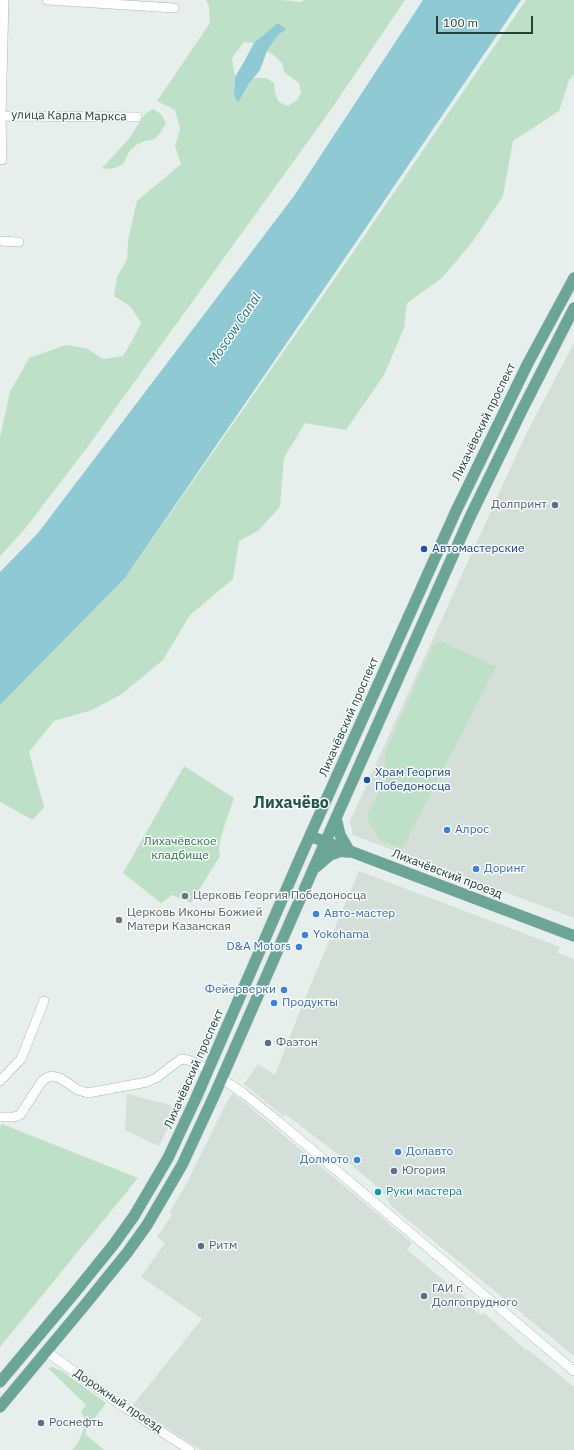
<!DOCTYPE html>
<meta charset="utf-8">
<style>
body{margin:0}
#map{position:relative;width:574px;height:1450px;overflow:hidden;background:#e6efeb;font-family:"IBM Plex Sans",sans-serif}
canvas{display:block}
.scale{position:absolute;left:436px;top:16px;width:97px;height:18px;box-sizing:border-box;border:2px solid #24423a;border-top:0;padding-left:5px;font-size:12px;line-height:14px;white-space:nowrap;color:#24423a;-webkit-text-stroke:3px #f7fbf9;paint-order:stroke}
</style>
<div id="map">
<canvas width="574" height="1450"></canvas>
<div class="scale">100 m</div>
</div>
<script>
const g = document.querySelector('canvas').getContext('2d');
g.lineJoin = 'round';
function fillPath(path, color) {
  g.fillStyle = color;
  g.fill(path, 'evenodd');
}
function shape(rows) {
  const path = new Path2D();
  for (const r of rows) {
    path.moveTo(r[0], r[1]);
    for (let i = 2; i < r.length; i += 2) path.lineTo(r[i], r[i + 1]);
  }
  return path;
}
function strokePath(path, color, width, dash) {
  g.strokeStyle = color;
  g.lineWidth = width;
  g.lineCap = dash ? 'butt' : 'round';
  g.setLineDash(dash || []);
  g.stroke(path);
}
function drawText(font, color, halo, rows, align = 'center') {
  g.font = font + ' "IBM Plex Sans",sans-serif';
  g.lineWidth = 3;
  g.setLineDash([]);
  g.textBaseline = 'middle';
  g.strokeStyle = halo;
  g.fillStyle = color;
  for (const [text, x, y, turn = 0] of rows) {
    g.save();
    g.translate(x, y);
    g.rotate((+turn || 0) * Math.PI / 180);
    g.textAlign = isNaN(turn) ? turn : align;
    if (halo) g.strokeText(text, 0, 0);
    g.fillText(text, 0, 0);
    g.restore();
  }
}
const built = shape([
 [574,343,574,918,353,835,350,821,525,436],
 [359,871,560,947,558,953,574,959,574,1356,392,1207,381,1190,343,1158,285,1114,283,1116,244,1084,258,1064,275,1075,305,998],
 [233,1093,412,1243,407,1250,477,1307,475,1310,481,1315,484,1313,526,1350,527,1349,574,1387,574,1450,201,1450,133,1405,202,1319,141,1277,165,1243,157,1237,172,1215,169,1213,187,1183,224,1107],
 [127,1094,171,1105,174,1116,159,1146,125,1130]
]);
const green = shape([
 [206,0,281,0,301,2,304,0,405,0,330,111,86,449,24,530,0,556,0,437,10,392,29,358,66,345,86,348,103,359,123,356,133,339,141,323,130,306,114,296,117,277,127,260,128,241,137,201,181,164,175,146,180,129,175,110,157,101,210,23,209,6],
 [285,28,278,35,267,51,275,56,282,63,284,72,299,83,301,93,296,101,288,106,279,102,275,93,274,83,266,78,254,78,248,85,238,103,234,86,235,77,232,58,244,42,254,43],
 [526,0,574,0,574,74,569,80,559,111,513,141,503,196,473,241,442,278,407,303,404,328,384,375,346,430,305,423,284,458,280,507,258,531,239,541,233,579,190,615,163,660,122,694,92,710,54,721,29,752,44,807,33,820,0,802,0,705,125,578,345,264],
 [153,109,161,114,166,123,161,132,155,139,145,141,136,145,129,152,123,164,115,168,104,169,102,168,128,140,145,114],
 [441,641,496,667,402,849,379,840,366,816,386,781,385,752,433,646],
 [184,766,234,798,222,833,219,848,220,856,191,903,172,895,161,903,123,873],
 [2,1124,138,1178,0,1347,0,1126],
 [52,1367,62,1371,106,1403,87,1428,85,1434,104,1450,72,1450,78,1443,82,1434,86,1421,81,1412,86,1405,48,1368]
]);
const water = shape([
 [423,0,521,0,354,245,125,578,0,705,0,572,38,533,294,196],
 [278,23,286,29,278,35,267,51,260,70,248,85,238,103,234,95,235,77,245,60,254,43]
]);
const minor = shape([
 [47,0,174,8],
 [0,116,137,117],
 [2,160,1,116,4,0],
 [0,241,19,242],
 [222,1080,230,1084,243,1093,278,1121,574,1371],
 [0,1081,21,1059,44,1001],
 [0,1117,14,1117,20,1115,42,1081,48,1077,52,1076,60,1078,78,1090,88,1093,147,1082,156,1078,181,1059,188,1060,209,1070],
 [47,1352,124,1407,190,1450]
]);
const major = shape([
 [336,818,340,835,350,852],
 [310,836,574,936],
 [316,867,330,855,341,851,347,852],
 [0,1382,72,1296,114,1244,134,1216,168,1158,196,1098,300,858,456,511,528,363,574,278],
 [0,1407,84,1306,127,1253,147,1225,182,1165,214,1096,315,865,470,517,521,412,574,308]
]);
const markers = [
 [555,505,4,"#5c6f8a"],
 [424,549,4,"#1a4fb4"],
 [367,780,4,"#1a4fb4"],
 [447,830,4,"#3f7fe0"],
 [476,869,4,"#3f7fe0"],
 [185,896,4,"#6b7280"],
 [316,914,4,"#3f7fe0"],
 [119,920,4,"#6b7280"],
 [305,935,4,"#3f7fe0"],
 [299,947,4,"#3f7fe0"],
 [284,990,4,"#3f7fe0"],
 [274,1003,4,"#3f7fe0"],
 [268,1043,4,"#5c6f8a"],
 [398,1152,4,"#3f7fe0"],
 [357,1160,4,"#3f7fe0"],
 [394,1171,4,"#5c6f8a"],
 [378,1192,4,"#0f9aa8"],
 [201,1246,4,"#5c6f8a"],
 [424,1296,4,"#5c6f8a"],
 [41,1423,4,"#5c6f8a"]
];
const streetNames = [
 ["улица Карла Маркса",69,116,1],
 ["Лихачёвский проспект",484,422,-64],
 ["Лихачёвский проспект",349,717,-66],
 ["Лихачёвский проезд",447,874,21],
 ["Лихачёвский проспект",194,1069,-66],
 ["Дорожный проезд",118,1401,34]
];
const serviceNames = [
 ["Долпринт",547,505,"right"],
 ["Фаэтон",276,1043],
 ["Югория",402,1171],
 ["Ритм",209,1246],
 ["ГАИ г.",432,1289],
 ["Долгопрудного",432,1303],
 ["Роснефть",49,1423]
];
const transitNames = [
 ["Автомастерские",432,549],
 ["Храм Георгия",375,773],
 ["Победоносца",375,787]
];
const shopNames = [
 ["Алрос",455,830],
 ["Доринг",484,869],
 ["Авто-мастер",324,914],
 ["Yokohama",313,935],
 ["D&A Motors",291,947,"right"],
 ["Фейерверки",276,990,"right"],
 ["Продукты",282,1003],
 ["Долавто",406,1152],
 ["Долмото",349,1160,"right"]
];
const parkNames = [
 ["Лихачёвское",180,842],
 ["кладбище",180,856]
];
const worshipNames = [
 ["Церковь Георгия Победоносца",193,896],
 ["Церковь Иконы Божией",127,913],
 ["Матери Казанская",127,927]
];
const cultureNames = [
 ["Руки мастера",386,1192]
];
const waterNames = [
 ["Moscow Canal",235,329,-56]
];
const districtNames = [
 ["Лихачёво",291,803]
];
fillPath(built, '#d4dfda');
fillPath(green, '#bfe0c8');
fillPath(water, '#8ec9d4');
strokePath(minor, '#a8b8b2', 10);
strokePath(major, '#c2cac8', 12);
strokePath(minor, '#fff', 9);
strokePath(major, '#6aa596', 11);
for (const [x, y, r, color] of markers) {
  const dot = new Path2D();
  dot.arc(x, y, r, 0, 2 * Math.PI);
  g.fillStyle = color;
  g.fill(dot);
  strokePath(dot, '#f7fbf9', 1.5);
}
drawText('12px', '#24423a', '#f7fbf9', streetNames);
drawText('12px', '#4e5e75', '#f7fbf9', serviceNames, 'left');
drawText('12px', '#164399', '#f7fbf9', transitNames, 'left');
drawText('12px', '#366cbe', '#f7fbf9', shopNames, 'left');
drawText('12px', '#2d7a4b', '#f7fbf9', parkNames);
drawText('12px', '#5b616d', '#f7fbf9', worshipNames, 'left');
drawText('12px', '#0d838f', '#f7fbf9', cultureNames, 'left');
drawText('italic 13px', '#1c6f80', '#f7fbf9', waterNames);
drawText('bold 16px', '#1f5548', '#f7fbf9', districtNames);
</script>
